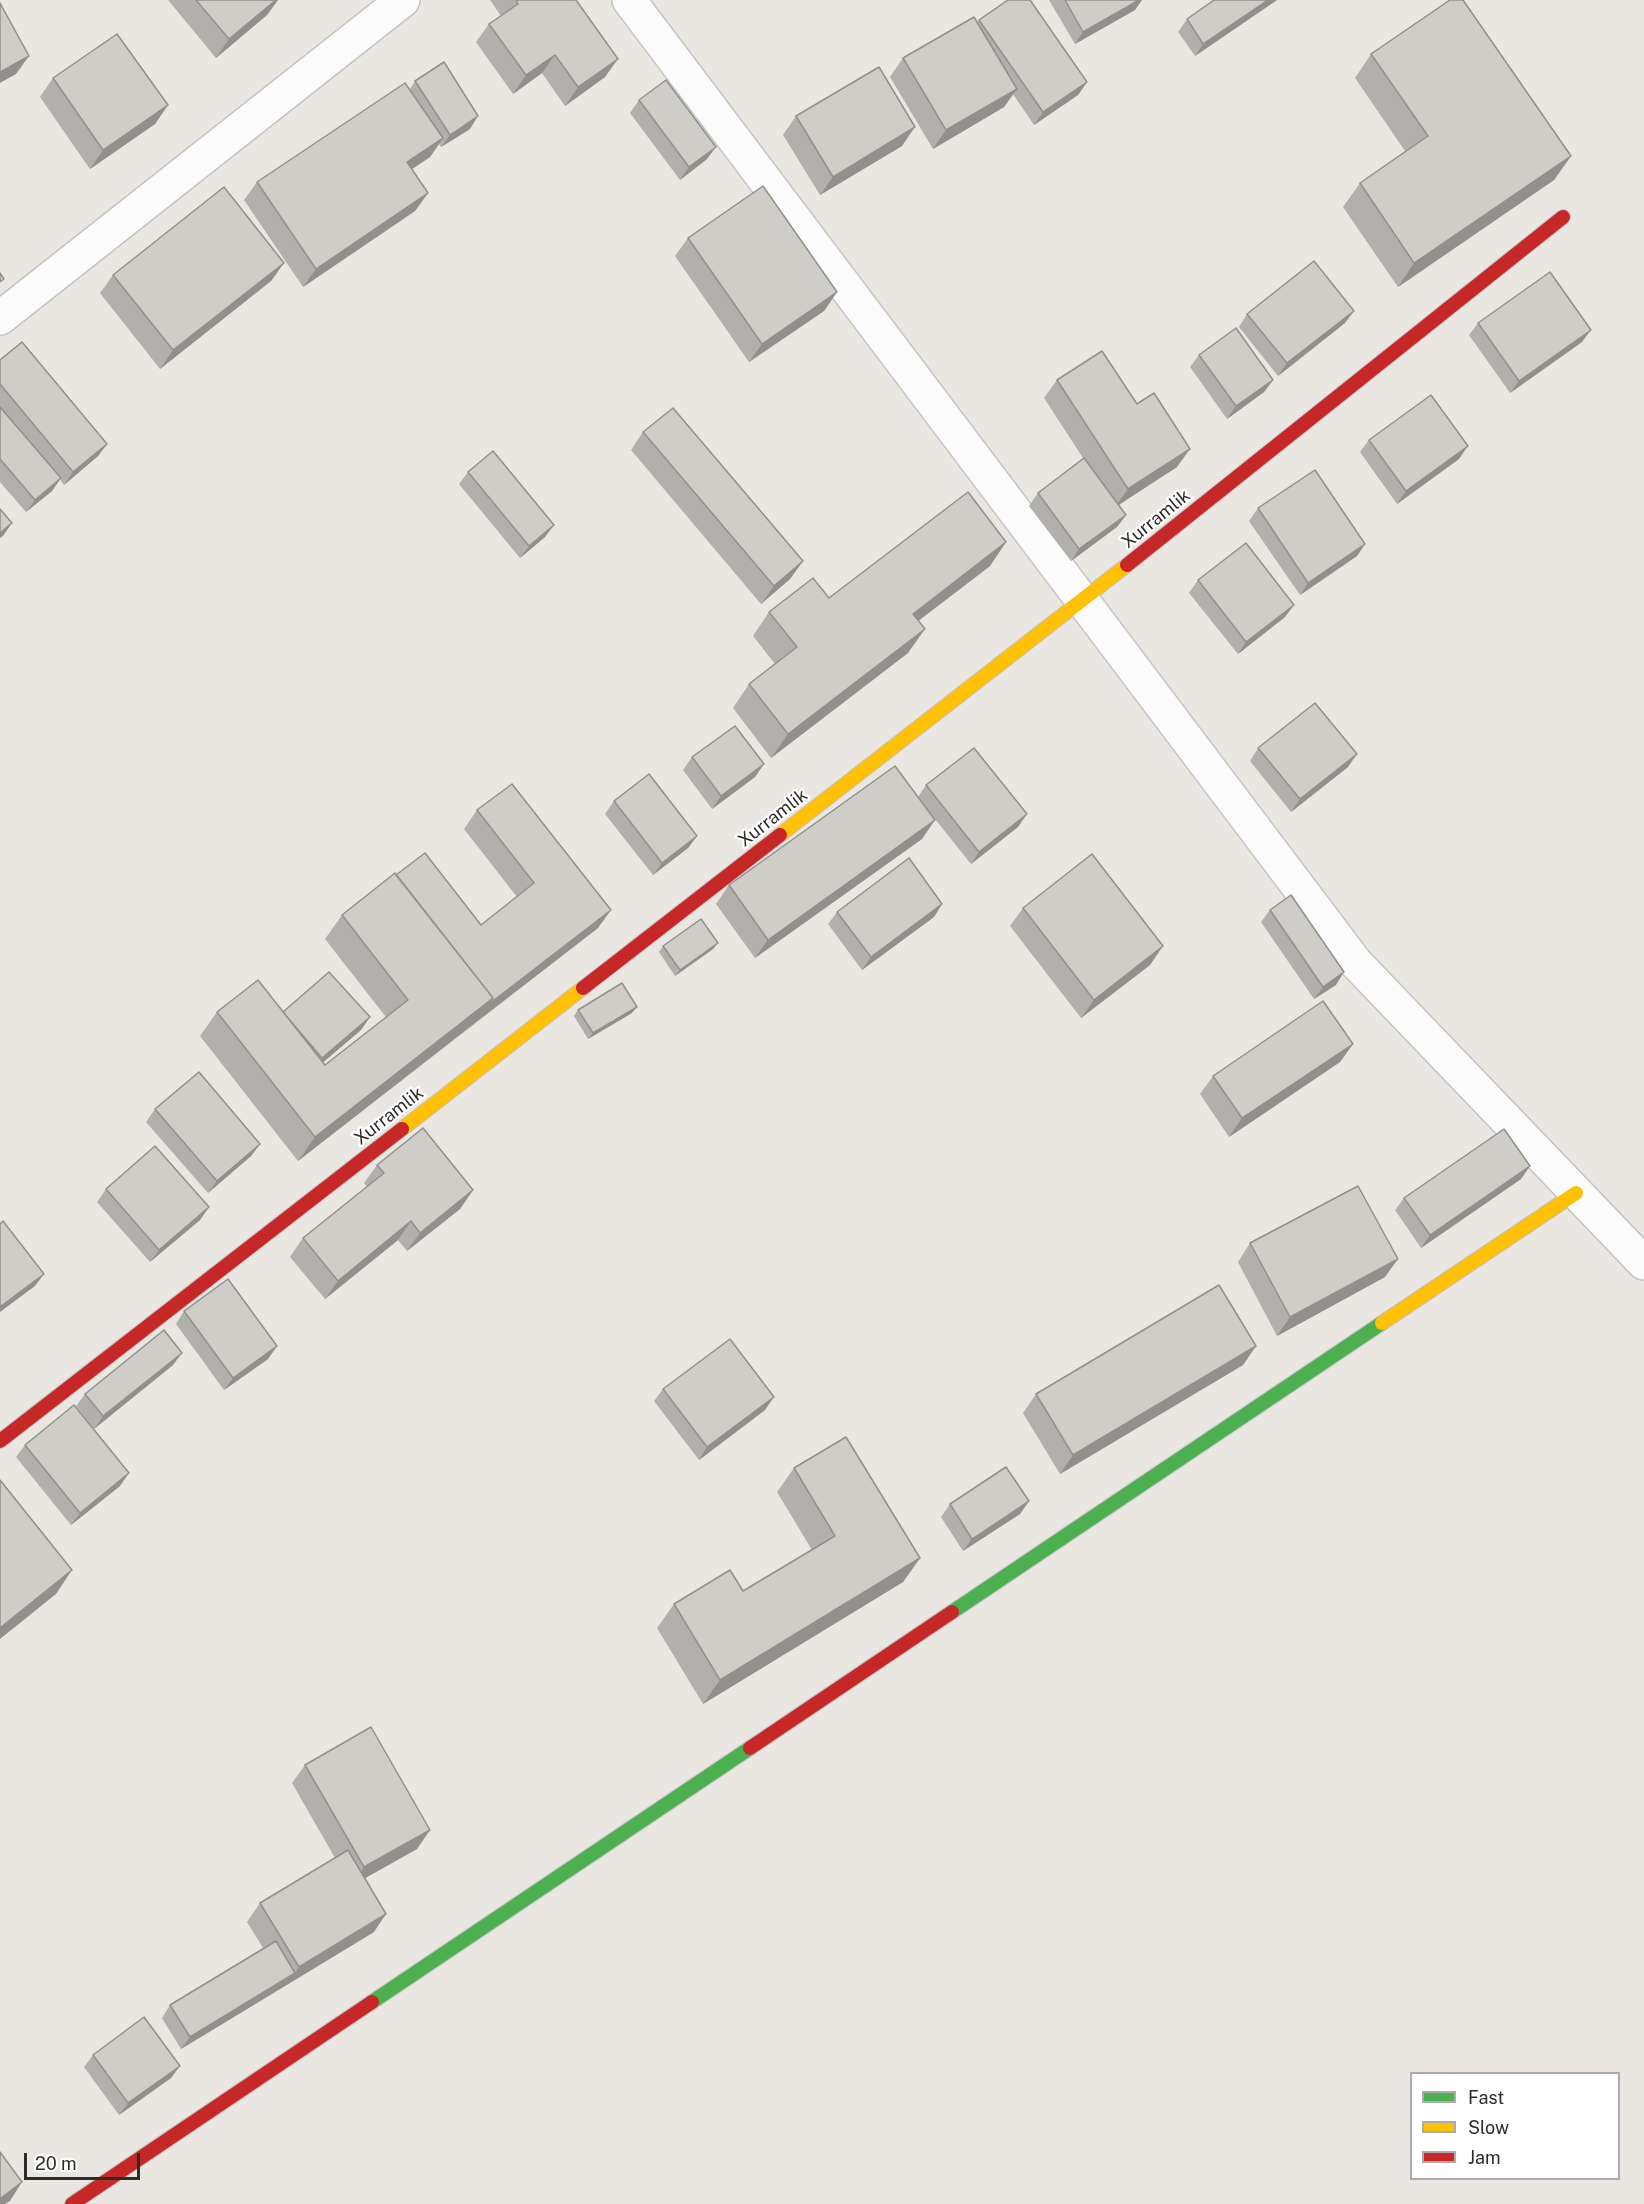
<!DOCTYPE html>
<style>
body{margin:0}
#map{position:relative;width:1644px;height:2204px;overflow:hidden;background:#eae7e2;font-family:"Public Sans",sans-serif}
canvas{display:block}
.legend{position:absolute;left:1410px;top:2072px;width:210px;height:108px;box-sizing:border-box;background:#fff;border:2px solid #ababab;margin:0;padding:8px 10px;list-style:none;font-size:18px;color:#2c2c2c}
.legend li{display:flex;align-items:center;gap:12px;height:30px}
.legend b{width:30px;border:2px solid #ababab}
.scale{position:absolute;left:24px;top:2153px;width:116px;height:27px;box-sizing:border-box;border:3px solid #2c2c2c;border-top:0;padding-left:8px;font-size:18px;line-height:21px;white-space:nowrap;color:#2c2c2c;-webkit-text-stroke:4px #fff;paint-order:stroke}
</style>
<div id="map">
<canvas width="1644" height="2204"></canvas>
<ul class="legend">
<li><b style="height:8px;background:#4caf50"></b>Fast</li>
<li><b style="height:8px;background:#ffc107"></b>Slow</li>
<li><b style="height:8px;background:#c62828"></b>Jam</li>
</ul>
<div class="scale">20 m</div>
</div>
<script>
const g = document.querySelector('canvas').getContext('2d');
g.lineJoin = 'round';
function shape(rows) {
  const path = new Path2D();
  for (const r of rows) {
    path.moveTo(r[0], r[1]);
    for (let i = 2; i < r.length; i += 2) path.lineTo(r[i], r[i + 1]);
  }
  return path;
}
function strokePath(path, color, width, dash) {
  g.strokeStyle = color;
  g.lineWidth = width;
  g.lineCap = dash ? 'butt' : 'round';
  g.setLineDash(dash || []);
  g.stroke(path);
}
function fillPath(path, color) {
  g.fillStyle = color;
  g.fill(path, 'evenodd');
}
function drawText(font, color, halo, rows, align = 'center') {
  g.font = font + ' "Public Sans",sans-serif';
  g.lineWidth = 4.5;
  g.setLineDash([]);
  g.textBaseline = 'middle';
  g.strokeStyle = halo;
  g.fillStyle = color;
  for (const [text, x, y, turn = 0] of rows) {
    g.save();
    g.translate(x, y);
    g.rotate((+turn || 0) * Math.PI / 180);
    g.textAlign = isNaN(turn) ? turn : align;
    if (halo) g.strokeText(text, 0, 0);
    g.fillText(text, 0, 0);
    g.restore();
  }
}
const street = shape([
 [629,0,1356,963,1644,1263],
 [0,318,403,0]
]);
const fast = shape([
 [952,1612,1382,1323],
 [372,2002,750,1748]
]);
const slow = shape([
 [780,835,1127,565],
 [402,1129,583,988],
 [1382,1323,1576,1193]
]);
const jam = shape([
 [1127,565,1563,217],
 [583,988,780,835],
 [0,1441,402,1129],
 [750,1748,952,1612],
 [72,2204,372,2002]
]);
const wall = shape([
 [168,0,278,0,267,15,216,58],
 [490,0,576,0,605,77,565,106,542,73,513,94,476,42,489,24,501,16],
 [1049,0,1142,0,1135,10,1075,44],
 [1277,0,1195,56,1178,32,1187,19],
 [979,20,1087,82,1078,95,1034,125,1013,94,1004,107,933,149,890,77,903,58,977,22],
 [1371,54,1571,156,1554,180,1398,287,1343,207,1360,183,1405,151,1355,78],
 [53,78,168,105,155,124,90,169,40,97],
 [415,81,470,129,441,147,439,144,430,157,412,169,428,193,415,211,303,287,244,200,257,182,410,89],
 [639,100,707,159,680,180,630,113],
 [796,116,902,146,820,195,783,135],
 [688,238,837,292,824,311,749,362,675,256],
 [284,263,271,281,160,369,100,293,113,275],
 [1247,314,1345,323,1278,376,1239,327],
 [1478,323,1582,342,1510,393,1469,335],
 [1199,355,1273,380,1264,392,1227,419,1190,367],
 [0,360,107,444,98,456,64,485,60,479,52,491,26,512,0,482],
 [1057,380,1177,467,1119,505,1126,515,1117,527,1071,561,1029,506,1038,493,1083,458,1044,398],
 [643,432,803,561,790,579,761,604,631,450],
 [1369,440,1459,459,1397,504,1360,452],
 [468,472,545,537,520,558,459,484],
 [1258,508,1365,544,1357,556,1300,595,1249,521],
 [1006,542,990,566,918,621,908,653,771,758,733,708,749,684,775,664,753,636,769,612,829,598],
 [1198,580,1285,617,1238,654,1189,593],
 [1258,748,1348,767,1291,812,1250,761],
 [692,757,755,777,712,809,683,770],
 [926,785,1018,827,971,864,931,814,922,839,755,958,716,904,729,885,918,797],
 [614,801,697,836,688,848,653,875,605,814],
 [477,810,598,928,298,1161,200,1036,217,1012,283,1012,370,1017,361,1030,323,1062,325,1065,386,1017,325,939,342,915,396,875,481,925,517,897,464,829],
 [942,904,934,917,862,970,828,924,837,912],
 [1023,908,1150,965,1081,1018,1010,926],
 [1270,910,1336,985,1314,999,1261,922],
 [718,943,713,949,675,976,659,952,663,946],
 [578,1010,632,1013,588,1039,574,1016],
 [1353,1044,1340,1062,1229,1137,1200,1094,1213,1076],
 [155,1109,260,1144,251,1156,208,1193,146,1122],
 [377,1165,473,1190,460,1209,407,1251,398,1240,325,1299,290,1257,303,1238,367,1187,364,1183],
 [1530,1166,1521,1179,1421,1248,1395,1210,1404,1198],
 [106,1189,209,1207,200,1220,150,1262,97,1202],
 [1250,1243,1385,1277,1277,1336,1238,1262],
 [184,1311,277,1346,268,1359,224,1390,176,1324],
 [1256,1346,1243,1365,1060,1474,1023,1413,1036,1394],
 [173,1365,94,1429,76,1406,85,1394],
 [663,1389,765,1410,699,1460,654,1401],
 [25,1445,120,1486,71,1525,16,1457],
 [794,1468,920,1558,903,1582,703,1704,657,1628,674,1604,743,1591,812,1550,777,1492],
 [1029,1501,1020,1514,963,1551,941,1517,950,1504],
 [305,1765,417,1849,365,1878,374,1932,181,2049,162,2018,170,2005,263,1948,247,1922,260,1903,335,1858,292,1783],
 [93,2055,171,2078,119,2115,84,2067]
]);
const shadedWall = shape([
 [276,0,278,0,267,15,216,58,229,39],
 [1139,0,1142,0,1135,10,1075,44,1083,32],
 [1268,0,1277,0,1195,56,1203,44],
 [555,55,542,73,513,94,526,75],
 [29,56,16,74,0,83,0,72],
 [618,59,605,77,565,106,578,87],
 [1087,82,1078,95,1034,125,1043,112],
 [1017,89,1004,107,933,149,946,130],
 [168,105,155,124,90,169,103,150],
 [478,116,470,129,441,147,450,135],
 [915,127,902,146,820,195,833,177],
 [443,138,430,157,394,181,407,162],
 [716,147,707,159,680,180,689,167],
 [1571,156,1554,180,1398,287,1414,263],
 [428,193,415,211,303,287,316,269],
 [284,263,271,281,160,369,173,350],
 [837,292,824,311,749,362,762,344],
 [1354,311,1345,323,1278,376,1287,363],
 [1591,330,1582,342,1510,393,1519,381],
 [1273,380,1264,392,1227,419,1236,406],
 [107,444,98,456,64,485,73,472],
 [1468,446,1459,459,1397,504,1406,491],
 [1190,449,1177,467,1115,507,1128,489],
 [61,478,52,491,26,512,35,500],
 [1126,515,1117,527,1071,561,1079,549],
 [12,523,3,536,0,538,0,533],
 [554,525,545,537,520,558,529,546],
 [1006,542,990,566,896,638,913,614],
 [1365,544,1357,556,1300,595,1308,583],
 [803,561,790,579,761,604,774,586],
 [1294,605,1285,617,1238,654,1246,642],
 [925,629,908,653,771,758,788,734],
 [1357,754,1348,767,1291,812,1300,799],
 [764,764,755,777,712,809,721,796],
 [1027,814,1018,827,971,864,979,852],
 [935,820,922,839,755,958,768,940],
 [697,836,688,848,653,875,662,863],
 [942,904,934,917,862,970,871,957],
 [611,910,598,928,476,1022,489,1004],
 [718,943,713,949,675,976,680,970],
 [1163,946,1150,965,1081,1018,1094,1000],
 [1344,972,1336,985,1314,999,1323,987],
 [493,998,476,1022,298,1161,315,1137],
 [637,1007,632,1013,588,1039,593,1033],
 [370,1017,361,1030,313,1071,322,1058],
 [1353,1044,1340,1062,1229,1137,1242,1118],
 [260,1144,251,1156,208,1193,217,1181],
 [1530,1166,1521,1179,1421,1248,1430,1235],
 [473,1190,460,1209,407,1251,420,1233],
 [209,1207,200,1220,150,1262,159,1250],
 [411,1221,398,1240,325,1299,338,1281],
 [1398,1259,1385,1277,1277,1336,1290,1317],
 [44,1274,35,1286,0,1312,0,1307],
 [277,1346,268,1359,224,1390,233,1378],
 [1256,1346,1243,1365,1060,1474,1073,1455],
 [182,1353,173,1365,94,1429,103,1416],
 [774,1397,765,1410,699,1460,707,1447],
 [129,1473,120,1486,71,1525,80,1513],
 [1029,1501,1020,1514,963,1551,972,1539],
 [920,1558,903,1582,703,1704,720,1680],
 [72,1570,56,1594,0,1639,0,1628],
 [430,1830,417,1849,351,1886,364,1867],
 [386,1914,374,1932,181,2049,190,2037,295,1973,299,1967],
 [180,2066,171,2078,119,2115,128,2103],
 [22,2182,10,2201,5,2204,0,2204,0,2199]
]);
const building = shape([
 [196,0,276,0,229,39,196,0],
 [516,0,576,0,618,59,578,87,555,55,526,75,489,24,518,4,516,0],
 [1008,0,1030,0,1087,82,1043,112,979,20,1008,0],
 [1065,0,1139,0,1083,32,1065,0],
 [1214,0,1268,0,1203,44,1187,19,1214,0],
 [1450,0,1463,0,1571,156,1414,263,1360,183,1428,136,1371,54,1450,0],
 [0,3,29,56,0,72,0,3],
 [974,17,1017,89,946,130,903,58,974,17],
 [117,34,168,105,103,150,53,78,117,34],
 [444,62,478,116,450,135,415,81,444,62],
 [879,67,915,127,833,177,796,116,879,67],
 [666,80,716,147,689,167,639,100,666,80],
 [405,83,443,138,407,162,428,193,316,269,257,182,405,83],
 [763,186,837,292,762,344,688,238,763,186],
 [224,187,284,263,173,350,113,275,224,187],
 [1314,261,1354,311,1287,363,1247,314,1314,261],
 [1550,272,1591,330,1519,381,1478,323,1550,272],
 [0,273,4,279,0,282,0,273],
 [1236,328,1273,380,1236,406,1199,355,1236,328],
 [22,342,107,444,73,472,0,384,0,360,22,342],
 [1102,351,1137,404,1154,393,1190,449,1128,489,1057,380,1102,351],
 [1431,395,1468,446,1406,491,1369,440,1431,395],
 [0,407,61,478,35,500,0,459,0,407],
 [673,408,803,561,774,586,643,432,673,408],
 [493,451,554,525,529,546,468,472,493,451],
 [1084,458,1126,515,1079,549,1038,493,1084,458],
 [1315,470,1365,544,1308,583,1258,508,1315,470],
 [968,492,1006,542,913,614,925,629,788,734,749,684,797,647,769,612,813,578,829,598,968,492],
 [0,509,12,523,0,533,0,509],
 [1246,543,1294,605,1246,642,1198,580,1246,543],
 [1315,703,1357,754,1300,799,1258,748,1315,703],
 [735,726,764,764,721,796,692,757,735,726],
 [974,748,1027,814,979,852,926,785,974,748],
 [895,766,935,820,768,940,729,885,895,766],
 [649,774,697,836,662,863,614,801,649,774],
 [512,784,611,910,489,1004,493,998,396,875,425,853,481,925,534,883,477,810,512,784],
 [1092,854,1163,946,1094,1000,1023,908,1092,854],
 [909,858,942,904,871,957,837,912,909,858],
 [395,873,493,998,315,1137,217,1012,258,980,325,1065,408,1000,342,915,395,873],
 [1291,895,1344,972,1323,987,1270,910,1291,895],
 [701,919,718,943,680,970,663,946,701,919],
 [329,972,370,1017,322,1058,283,1012,329,972],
 [622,983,637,1007,593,1033,578,1010,622,983],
 [1323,1001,1353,1044,1242,1118,1213,1076,1323,1001],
 [199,1072,260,1144,217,1181,155,1109,199,1072],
 [423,1128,473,1190,420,1233,411,1221,338,1281,303,1238,384,1173,377,1165,423,1128],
 [1504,1129,1530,1166,1430,1235,1404,1198,1504,1129],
 [155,1146,209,1207,159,1250,106,1189,155,1146],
 [1358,1186,1398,1259,1290,1317,1250,1243,1358,1186],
 [3,1221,44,1274,0,1307,0,1224,3,1221],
 [228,1279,277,1346,233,1378,184,1311,228,1279],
 [1219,1285,1256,1346,1073,1455,1036,1394,1219,1285],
 [164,1330,182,1353,103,1416,85,1394,164,1330],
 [730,1339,774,1397,707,1447,663,1389,730,1339],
 [74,1405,129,1473,80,1513,25,1445,74,1405],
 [846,1437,920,1558,720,1680,674,1604,730,1570,743,1591,835,1536,794,1468,846,1437],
 [1006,1467,1029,1501,972,1539,950,1504,1006,1467],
 [0,1480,72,1570,0,1628,0,1480],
 [371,1727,430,1830,364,1867,305,1765,371,1727],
 [348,1850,386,1914,299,1967,260,1903,348,1850],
 [276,1941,295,1973,190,2037,170,2005,276,1941],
 [144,2017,180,2066,128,2103,93,2055,144,2017],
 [0,2152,22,2182,0,2199,0,2152]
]);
const streetNames = [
 ["Xurramlik",1156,519,-39],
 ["Xurramlik",773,818,-38],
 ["Xurramlik",389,1116,-38]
];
strokePath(street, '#c4c3c3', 36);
strokePath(fast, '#c4c3c3', 16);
strokePath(slow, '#c4c3c3', 16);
strokePath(jam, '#c4c3c3', 16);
strokePath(street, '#fcfbfb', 33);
strokePath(fast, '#4caf50', 14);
strokePath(slow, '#ffc107', 14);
strokePath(jam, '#c62828', 14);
fillPath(wall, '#b2b0ac');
fillPath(shadedWall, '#91908c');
fillPath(building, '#cfcdc8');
strokePath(building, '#91908c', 1.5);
drawText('18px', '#2c2c2c', '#fff', streetNames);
</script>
